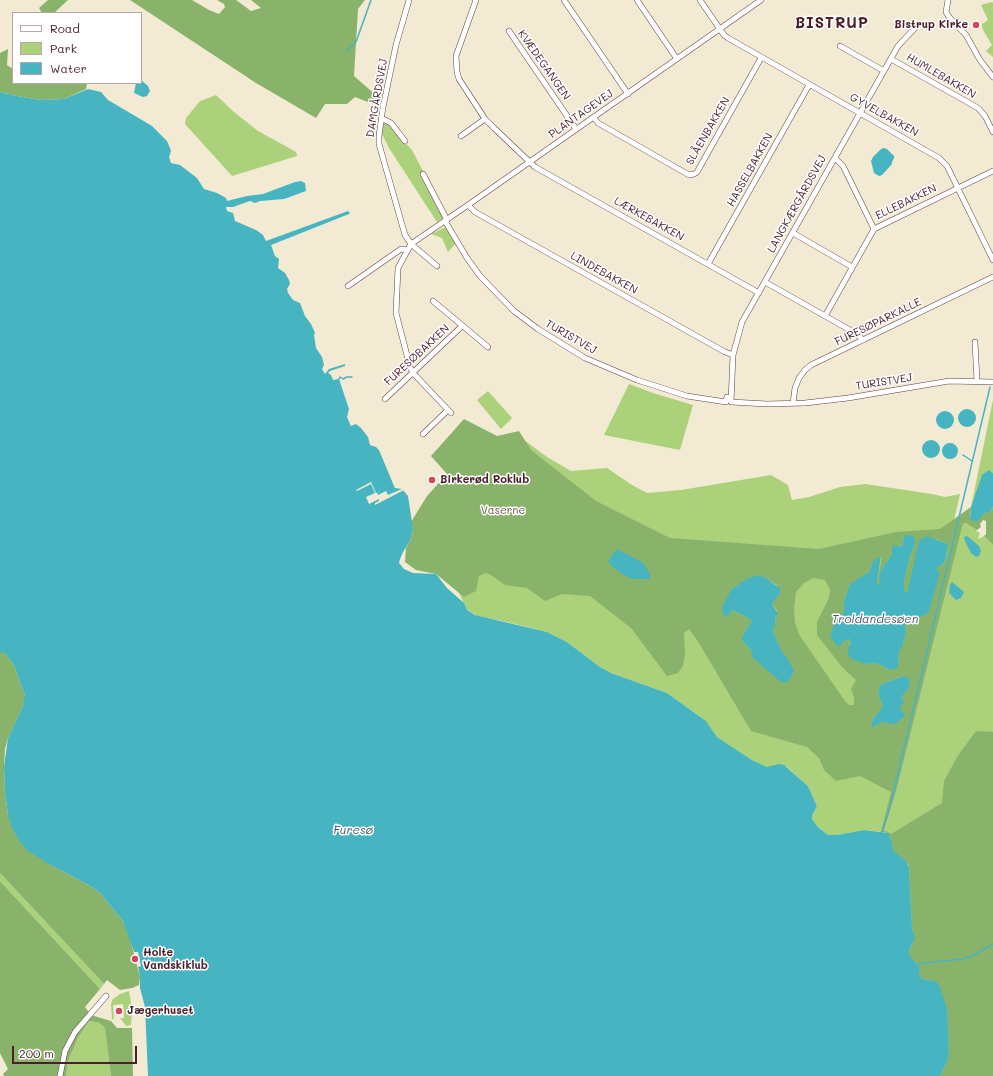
<!DOCTYPE html>
<meta charset="utf-8">
<style>
body{margin:0}
#map{position:relative;width:993px;height:1076px;overflow:hidden;background:#f2ead3;font-family:Mali,sans-serif}
canvas{display:block}
.legend{position:absolute;left:12px;top:12px;width:130px;height:72px;box-sizing:border-box;background:#fff;border:1px solid #b7a5aa;margin:0;padding:5px 7px;list-style:none;font-size:12px;color:#4a1f2b}
.legend li{display:flex;align-items:center;gap:8px;height:20px}
.legend b{width:20px;border:1px solid #b7a5aa}
.scale{position:absolute;left:12px;top:1046px;width:125px;height:18px;box-sizing:border-box;border:2px solid #4a1f2b;border-top:0;padding-left:5px;font-size:12px;line-height:14px;white-space:nowrap;color:#4a1f2b;-webkit-text-stroke:3px #fff;paint-order:stroke}
</style>
<div id="map">
<canvas width="993" height="1076"></canvas>
<ul class="legend">
<li><b style="height:5px;background:#fff"></b>Road</li>
<li><b style="height:11px;background:#acd17b"></b>Park</li>
<li><b style="height:11px;background:#46b5c1"></b>Water</li>
</ul>
<div class="scale">200 m</div>
</div>
<script>
const g = document.querySelector('canvas').getContext('2d');
g.lineJoin = 'round';
function fillPath(path, color) {
  g.fillStyle = color;
  g.fill(path, 'evenodd');
}
function shape(rows) {
  const path = new Path2D();
  for (const r of rows) {
    if (r.length === 3) {
      path.moveTo(r[0] + r[2], r[1]);
      path.arc(r[0], r[1], r[2], 0, 2 * Math.PI);
      continue;
    }
    path.moveTo(r[0], r[1]);
    for (let i = 2; i < r.length; i += 2) path.lineTo(r[i], r[i + 1]);
  }
  return path;
}
function strokePath(path, color, width, dash) {
  g.strokeStyle = color;
  g.lineWidth = width;
  g.lineCap = dash ? 'butt' : 'round';
  g.setLineDash(dash || []);
  g.stroke(path);
}
function drawText(font, color, halo, rows, align = 'center') {
  g.font = font + ' Mali,sans-serif';
  g.lineWidth = 3;
  g.setLineDash([]);
  g.textBaseline = 'middle';
  g.strokeStyle = halo;
  g.fillStyle = color;
  for (const [text, x, y, turn = 0] of rows) {
    g.save();
    g.translate(x, y);
    g.rotate((+turn || 0) * Math.PI / 180);
    g.textAlign = isNaN(turn) ? turn : align;
    if (halo) g.strokeText(text, 0, 0);
    g.fillText(text, 0, 0);
    g.restore();
  }
}
const green = shape([
 [992,2,993,3,993,57,986,51,992,45,982,28,982,24,988,20,981,5],
 [216,95,234,112,258,131,296,152,297,156,232,176,185,124,186,118,200,101],
 [384,121,385,121,412,150,423,171,421,173,444,217,437,222,389,148,382,134],
 [446,227,456,243,448,252,442,238,431,234],
 [629,384,653,393,693,405,680,450,604,435],
 [488,391,512,418,501,429,477,400],
 [993,400,993,473,989,470,971,507],
 [520,437,547,457,571,471,607,468,632,485,647,493,681,490,771,475,788,485,792,500,809,497,840,487,865,484,932,494,945,497,960,494,882,832,864,830,837,835,828,835,818,827,812,819,812,816,817,806,808,786,787,767,767,767,752,760,717,737,708,724,702,718,667,693,611,673,600,667,567,642,547,632,507,622,478,616,467,610,457,589],
 [766,578,778,586,745,616],
 [966,523,974,527,977,530,976,531,980,533,978,539,984,536,993,545,993,1027,940,1076,941,1074,888,832,884,832,896,792,963,524],
 [0,873,104,984,100,989,0,881],
 [129,991,132,1010,131,1025,126,1026,120,1018,124,1018,123,1004,113,1005,114,1019,112,1019,111,1005,112,1000,120,994],
 [89,1021,101,1023,105,1028,111,1076,66,1076,68,1061,78,1038]
]);
const forest = shape([
 [48,0,68,0,54,13,42,13,39,8],
 [130,0,192,0,209,10,219,14,225,7,224,4,217,0,236,0,251,11,261,8,251,0,365,0,358,9,354,76,378,97,373,104,355,97,347,104,325,104,316,118,256,83],
 [8,49,7,65,13,69,13,83,87,83,86,89,64,99,41,100,22,97,0,92,0,53],
 [464,419,497,436,519,431,531,450,596,501,670,538,819,549,896,532,940,529,971,507,970,519,984,512,990,512,993,507,993,545,984,536,986,534,986,521,983,520,980,524,981,527,977,530,966,523,963,524,896,792,884,831,888,832,891,834,942,803,944,781,957,757,976,731,993,732,993,1076,940,1076,947,1062,949,1052,948,1023,947,1009,935,981,922,979,919,974,919,968,918,964,911,959,909,955,909,950,915,939,912,928,909,864,893,850,891,845,891,837,888,833,881,832,891,792,860,776,836,781,824,770,819,758,807,747,751,731,699,643,689,629,684,633,685,655,683,666,678,673,667,676,631,628,590,596,562,594,545,601,527,588,505,585,491,575,486,573,479,576,476,591,464,597,436,574,416,570,405,562,406,548,410,541,413,529,411,522,427,496,447,474,431,456],
 [904,535,915,544,910,556,904,581,904,591,907,593,912,571,936,539,948,544,946,558,942,565,935,568,918,617,907,620,905,628,906,635,903,640,904,644,899,651,899,661,890,670,876,663,866,664,849,646,850,639,846,640,842,644,834,624,844,612,844,600,850,584,864,576,869,572,873,561,882,557,877,582,878,586,882,583,882,568,891,556,892,550,897,546,902,547],
 [758,575,766,578,778,586,780,593,772,604,777,610,773,631,781,650,792,667,751,650,742,640,742,636,752,621,745,616,731,610,748,578],
 [813,578,825,580,830,590,829,598,817,622,817,635,842,667,856,680,851,689,854,697,854,705,849,705,845,701,800,636,795,623,794,608,796,592,804,583],
 [900,677,910,686,903,695,900,705,900,709,905,714,901,720,897,721,895,723,882,722,872,727,873,719,883,706,878,693,881,684],
 [1,651,5,653,14,665,25,696,25,702,8,738,5,749,4,767,5,793,8,815,49,864,92,887,100,893,123,921,130,939,140,977,139,985,132,988,120,990,107,980,104,984,0,873,0,652],
 [0,881,100,989,85,1007,91,1015,111,1021,117,1028,132,1028,133,1076,111,1076,105,1028,100,1023,89,1021,78,1038,68,1061,66,1076,4,1076,3,1074,8,1069,0,1053]
]);
const water = shape([
 [141,80,148,86,150,91,147,96,143,97,134,93,136,83,141,83],
 [88,89,101,92,108,100,152,126,167,141,170,148,171,151,169,157,171,163,180,165,197,178,204,189,217,193,226,198,227,201,247,196,263,194,295,182,301,181,305,183,306,191,284,199,260,201,255,203,250,201,233,207,226,207,227,211,233,213,235,221,256,230,263,235,266,241,348,211,350,213,349,214,271,245,275,256,279,259,278,268,285,273,289,280,290,284,287,289,288,293,293,300,300,303,305,316,311,324,315,333,314,335,316,348,322,357,324,365,322,369,325,374,329,369,345,364,345,366,330,371,328,373,331,375,333,380,339,379,349,409,347,417,350,424,351,426,356,424,361,428,368,437,370,445,376,447,379,450,394,486,395,488,402,489,408,496,413,529,410,541,403,552,400,559,399,563,404,569,413,573,436,574,447,588,464,603,467,610,475,615,547,632,567,642,600,667,611,673,667,693,706,721,717,737,752,760,767,767,779,764,784,765,808,786,817,806,812,816,812,819,818,827,828,835,837,835,864,830,888,833,890,835,893,850,907,862,909,868,912,928,915,939,909,950,909,955,919,966,919,974,922,979,935,981,939,984,947,1009,948,1023,949,1052,947,1062,940,1076,148,1076,145,1007,140,988,140,977,138,967,141,966,138,952,134,952,123,921,100,893,92,887,49,864,28,851,20,842,12,828,8,815,5,793,4,767,8,738,23,706,25,696,14,665,5,653,0,652,0,92,22,97,41,100,64,99],
 [883,148,887,149,894,156,894,158,892,162,892,164,882,175,879,176,874,173,871,161,873,157,880,150],
 [967,418,9],
 [945,420,9],
 [931,449,9],
 [950,451,8],
 [989,470,993,473,993,507,990,512,984,513,977,522,970,519,971,507,982,475],
 [904,535,914,536,915,544,910,556,904,581,904,591,907,593,919,541,926,536,948,544,946,558,942,565,936,568,940,573,929,611,925,615,907,620,905,628,906,635,903,640,904,644,899,651,898,668,890,670,876,663,866,664,851,659,847,652,850,644,850,639,846,640,838,647,830,636,834,624,844,612,844,601,850,584,869,572,873,561,881,556,877,582,878,585,881,584,879,578,882,568,891,556,893,545,902,547],
 [967,536,979,546,981,551,979,556,976,557,971,553,965,541,964,537],
 [617,549,643,563,650,574,650,579,632,579,619,572,612,566,608,561],
 [758,575,766,578,780,588,780,593,772,604,778,614,775,618,775,624,773,631,781,650,788,659,794,671,789,680,785,683,781,682,752,657,751,650,742,640,742,636,752,621,745,616,732,610,727,617,723,614,722,607,731,590,748,578],
 [952,582,964,592,961,598,956,600,949,593,950,584],
 [904,676,909,678,910,686,903,695,902,698,904,702,900,706,900,709,905,714,903,718,895,724,882,722,871,728,873,719,883,706,878,693,881,684]
]);
const pier = shape([
 [371,482,376,493,381,491,377,493,378,495,386,491,388,495,404,488,406,489,375,505,375,503,379,501,379,499,369,504,366,497,375,493,371,484,357,491,356,490]
]);
const stream = shape([
 [347,51,356,42,371,0],
 [339,379,340,377,343,379,347,377,352,377],
 [963,455,972,461],
 [882,832,891,803,990,387],
 [918,964,962,959,970,957,993,944]
]);
const minor = shape([
 [409,0,396,45,383,107,379,136,379,144,405,235,411,244,437,266],
 [476,0,456,56,457,72,459,79,485,119,494,128,535,167,759,293],
 [564,0,628,94],
 [637,0,677,59],
 [700,0,724,35,728,38,939,158,947,166,993,260],
 [948,0,946,12,949,17,966,35,980,60,993,77],
 [915,28,898,46,742,322,733,355,731,402,767,404,805,403,848,398,949,381,993,382],
 [509,31,576,129],
 [840,46,884,71],
 [891,59,978,108,985,116,993,132],
 [381,118,391,123,405,141],
 [594,118,598,123,689,175,694,174,697,172,761,58],
 [461,136,485,119],
 [835,158,843,166,874,229],
 [423,174,447,220],
 [468,205,475,212,725,352,733,355],
 [445,221,467,258,480,276,514,311,538,329,585,358,637,380,687,396,726,402,727,397],
 [793,233,852,267],
 [708,264,809,85],
 [765,282,857,334,863,340],
 [348,286,401,249,407,250],
 [433,301,488,347],
 [825,316,874,229,993,171],
 [975,342,977,381],
 [385,399,462,326],
 [793,403,795,388,799,378,805,370,811,365,993,277],
 [451,413,413,373,410,367,396,313,398,268,411,244,468,205,761,0],
 [423,434,448,410],
 [60,1076,65,1051,75,1032,106,996]
]);
const markers = [
 [976,25,4,"#d1495b"],
 [432,480,4,"#d1495b"],
 [135,959,4,"#d1495b"],
 [119,1011,4,"#d1495b"]
];
const poiNames = [
 ["Bistrup Kirke",968,25,"right"],
 ["Birkerød Roklub",440,480],
 ["Holte",143,953],
 ["Vandskiklub",143,966],
 ["Jægerhuset",127,1011]
];
const streetNames = [
 ["KVÆDEGANGEN",544,65,55],
 ["HUMLEBAKKEN",941,76,30],
 ["DAMGÅRDSVEJ",377,98,-80],
 ["PLANTAGEVEJ",581,114,-35],
 ["GYVELBAKKEN",884,115,29],
 ["SLÅENBAKKEN",708,131,-60],
 ["HASSELBAKKEN",750,170,-61],
 ["ELLEBAKKEN",906,202,-26],
 ["LANGKÆRGÅRDSVEJ",797,204,-61],
 ["LÆRKEBAKKEN",649,219,29],
 ["LINDEBAKKEN",604,273,29],
 ["FURESØPARKALLE",878,322,-26],
 ["TURISTVEJ",571,337,30],
 ["FURESØBAKKEN",417,355,-43],
 ["TURISTVEJ",884,382,-9]
];
const parkNames = [
 ["Vaserne",503,511]
];
const waterNames = [
 ["Troldandesøen",875,619],
 ["Furesø",353,830]
];
const districtNames = [
 ["BISTRUP",832,23]
];
fillPath(green, '#acd17b');
fillPath(forest, '#89b36b');
fillPath(water, '#46b5c1');
fillPath(pier, '#f2ead3');
strokePath(stream, '#46b5c1', 1.5);
strokePath(minor, '#633d44', 6);
strokePath(minor, '#fff', 5);
for (const [x, y, r, color] of markers) {
  const dot = new Path2D();
  dot.arc(x, y, r, 0, 2 * Math.PI);
  g.fillStyle = color;
  g.fill(dot);
  strokePath(dot, '#fff', 1.5);
}
drawText('bold 11px', '#4a1f2b', '#fff', poiNames, 'left');
drawText('11px', '#4a1f2b', '#fff', streetNames);
drawText('11px', '#675443', '#fff', parkNames);
drawText('italic 12px', '#485b67', '#fff', waterNames);
g.letterSpacing = '1px';
drawText('bold 15px', '#4a1f2b', '#fff', districtNames);
g.letterSpacing = '0px';
</script>
